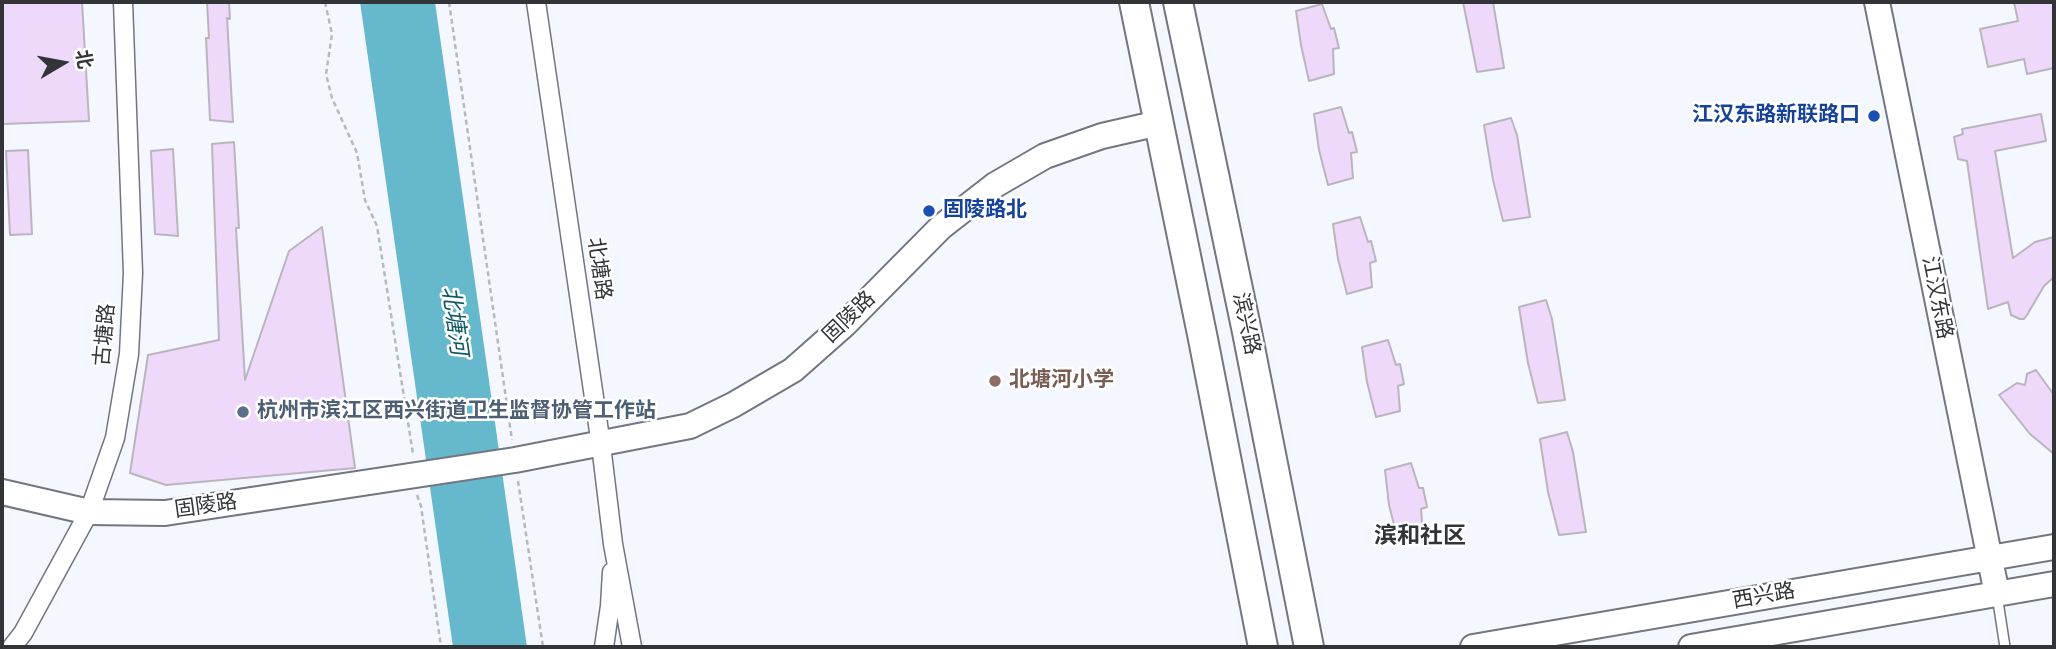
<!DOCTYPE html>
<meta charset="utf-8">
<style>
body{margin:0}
#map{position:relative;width:2056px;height:649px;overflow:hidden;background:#f4f7ff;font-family:"Nunito Sans","Noto Sans SC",sans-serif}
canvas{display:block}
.frame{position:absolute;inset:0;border:4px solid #323437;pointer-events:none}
.north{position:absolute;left:28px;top:28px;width:70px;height:70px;-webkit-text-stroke:5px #fff;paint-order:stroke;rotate:80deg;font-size:19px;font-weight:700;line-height:28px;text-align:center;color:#323437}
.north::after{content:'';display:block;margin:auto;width:24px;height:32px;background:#323437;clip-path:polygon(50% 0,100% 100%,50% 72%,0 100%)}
</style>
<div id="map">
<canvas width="2056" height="649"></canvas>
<div class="frame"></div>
<div class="north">北</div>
</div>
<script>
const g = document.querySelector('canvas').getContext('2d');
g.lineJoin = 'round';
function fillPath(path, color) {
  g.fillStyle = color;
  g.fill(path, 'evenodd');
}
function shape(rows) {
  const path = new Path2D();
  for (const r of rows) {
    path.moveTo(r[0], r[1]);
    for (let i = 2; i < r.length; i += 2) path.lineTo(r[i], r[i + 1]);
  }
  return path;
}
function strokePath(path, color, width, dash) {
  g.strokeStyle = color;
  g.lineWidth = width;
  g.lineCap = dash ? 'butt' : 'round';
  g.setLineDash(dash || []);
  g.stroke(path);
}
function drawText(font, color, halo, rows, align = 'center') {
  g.font = font + ' "Nunito Sans","Noto Sans SC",sans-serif';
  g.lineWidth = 5;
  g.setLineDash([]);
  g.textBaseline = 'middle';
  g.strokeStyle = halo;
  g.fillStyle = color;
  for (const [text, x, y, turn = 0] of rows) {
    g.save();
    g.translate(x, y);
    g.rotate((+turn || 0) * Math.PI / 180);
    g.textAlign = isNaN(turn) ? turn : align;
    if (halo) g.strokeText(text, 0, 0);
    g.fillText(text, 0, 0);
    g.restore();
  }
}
const water = shape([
 [360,2,435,2,527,647,453,647]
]);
const building = shape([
 [2,2,82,2,89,121,2,124,2,2],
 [207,2,229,2,230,19,227,18,233,122,210,120,206,38,209,38,207,2],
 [1463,2,1493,2,1504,68,1477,72,1463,2],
 [2014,2,2054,2,2054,68,2027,74,2024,59,1988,67,1980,29,2018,21,2014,2],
 [1322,4,1331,29,1334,28,1339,48,1333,49,1334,74,1309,81,1301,45,1296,11,1322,4],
 [1341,107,1349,133,1352,132,1357,152,1351,153,1353,178,1328,185,1319,150,1314,114,1341,107],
 [2041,114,2046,141,1995,151,2013,258,2035,242,2054,237,2054,277,2044,286,2027,315,2024,319,2020,319,2011,315,2008,302,1988,309,1967,161,1958,159,1954,137,1963,134,1962,129,2041,114],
 [1511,118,1517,135,1530,217,1503,221,1493,180,1484,125,1511,118],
 [234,142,239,228,236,228,245,380,289,251,322,227,355,468,166,485,130,473,148,355,219,340,212,144,234,142],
 [173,149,178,236,155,234,151,151,173,149],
 [28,150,32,234,10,235,6,151,28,150],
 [1360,217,1368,242,1371,241,1376,261,1370,263,1372,287,1347,294,1338,259,1333,224,1360,217],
 [1546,300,1552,319,1565,400,1538,403,1528,363,1519,307,1546,300],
 [1388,340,1396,365,1400,364,1404,384,1398,386,1400,411,1376,417,1367,382,1362,347,1388,340],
 [2036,370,2054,395,2054,454,2030,434,1999,395,2017,383,2025,385,2027,374,2036,370],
 [1567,432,1573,452,1586,532,1559,535,1548,492,1540,439,1567,432],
 [1411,463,1419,488,1423,488,1427,507,1421,509,1423,534,1398,540,1389,505,1385,470,1411,463]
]);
const path = shape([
 [325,2,332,34,326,74,332,98,357,153,365,200,377,226,413,454],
 [449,2,512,440],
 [518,481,543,647],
 [417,495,421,506,441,647]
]);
const lane = shape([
 [1997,595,2005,647]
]);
const street = shape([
 [536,2,601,445,613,544,632,647],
 [12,647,23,633,89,512,115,438,129,354,133,273,123,2],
 [604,647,610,606,612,572]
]);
const secondary = shape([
 [1877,2,1997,594],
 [2,492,89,512,165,513,515,460,690,426,733,405,793,370,845,324,941,227,995,185,1045,156,1102,136,1159,123],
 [1473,647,2054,547],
 [1691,647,2054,584]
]);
const primary = shape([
 [1134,2,1203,339,1263,647],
 [1178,2,1247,332,1309,647]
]);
const markers = [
 [1874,116,7,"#1a4fb4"],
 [929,211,7,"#1a4fb4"],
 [995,381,7,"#8d6e63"],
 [243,412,7,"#5c6f8a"]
];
const transitNames = [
 ["江汉东路新联路口",1860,116],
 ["固陵路北",943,211,"left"]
];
const streetNames = [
 ["北塘路",598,269,82],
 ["江汉东路",1936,298,79],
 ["固陵路",850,318,-44],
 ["滨兴路",1245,324,78],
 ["古塘路",106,335,-85],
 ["固陵路",206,507,-8],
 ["西兴路",1764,597,-10]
];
const educationNames = [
 ["北塘河小学",1009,381]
];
const serviceNames = [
 ["杭州市滨江区西兴街道卫生监督协管工作站",257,412]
];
const waterNames = [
 ["北塘河",453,321,82]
];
const neighbourhoodNames = [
 ["滨和社区",1420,537]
];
fillPath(water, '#66b9cc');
fillPath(building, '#efd9fb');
strokePath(building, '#bab5bd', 2);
strokePath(lane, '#72767e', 12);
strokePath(street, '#72767e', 21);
strokePath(secondary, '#72767e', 28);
strokePath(primary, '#72767e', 32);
strokePath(path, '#b6b9bf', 2.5, [5, 3.5]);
strokePath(lane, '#fff', 9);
strokePath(street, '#fff', 18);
strokePath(secondary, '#fff', 24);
strokePath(primary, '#fff', 28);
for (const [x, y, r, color] of markers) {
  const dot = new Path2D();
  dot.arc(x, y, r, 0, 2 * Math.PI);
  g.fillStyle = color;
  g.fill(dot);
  strokePath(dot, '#fff', 2.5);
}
drawText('bold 21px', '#164399', '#fff', transitNames, 'right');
drawText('21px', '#323437', '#fff', streetNames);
drawText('bold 21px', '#785e54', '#fff', educationNames, 'left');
drawText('bold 21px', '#4e5e75', '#fff', serviceNames, 'left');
drawText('italic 23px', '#105865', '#fff', waterNames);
drawText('bold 23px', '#323437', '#fff', neighbourhoodNames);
</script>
